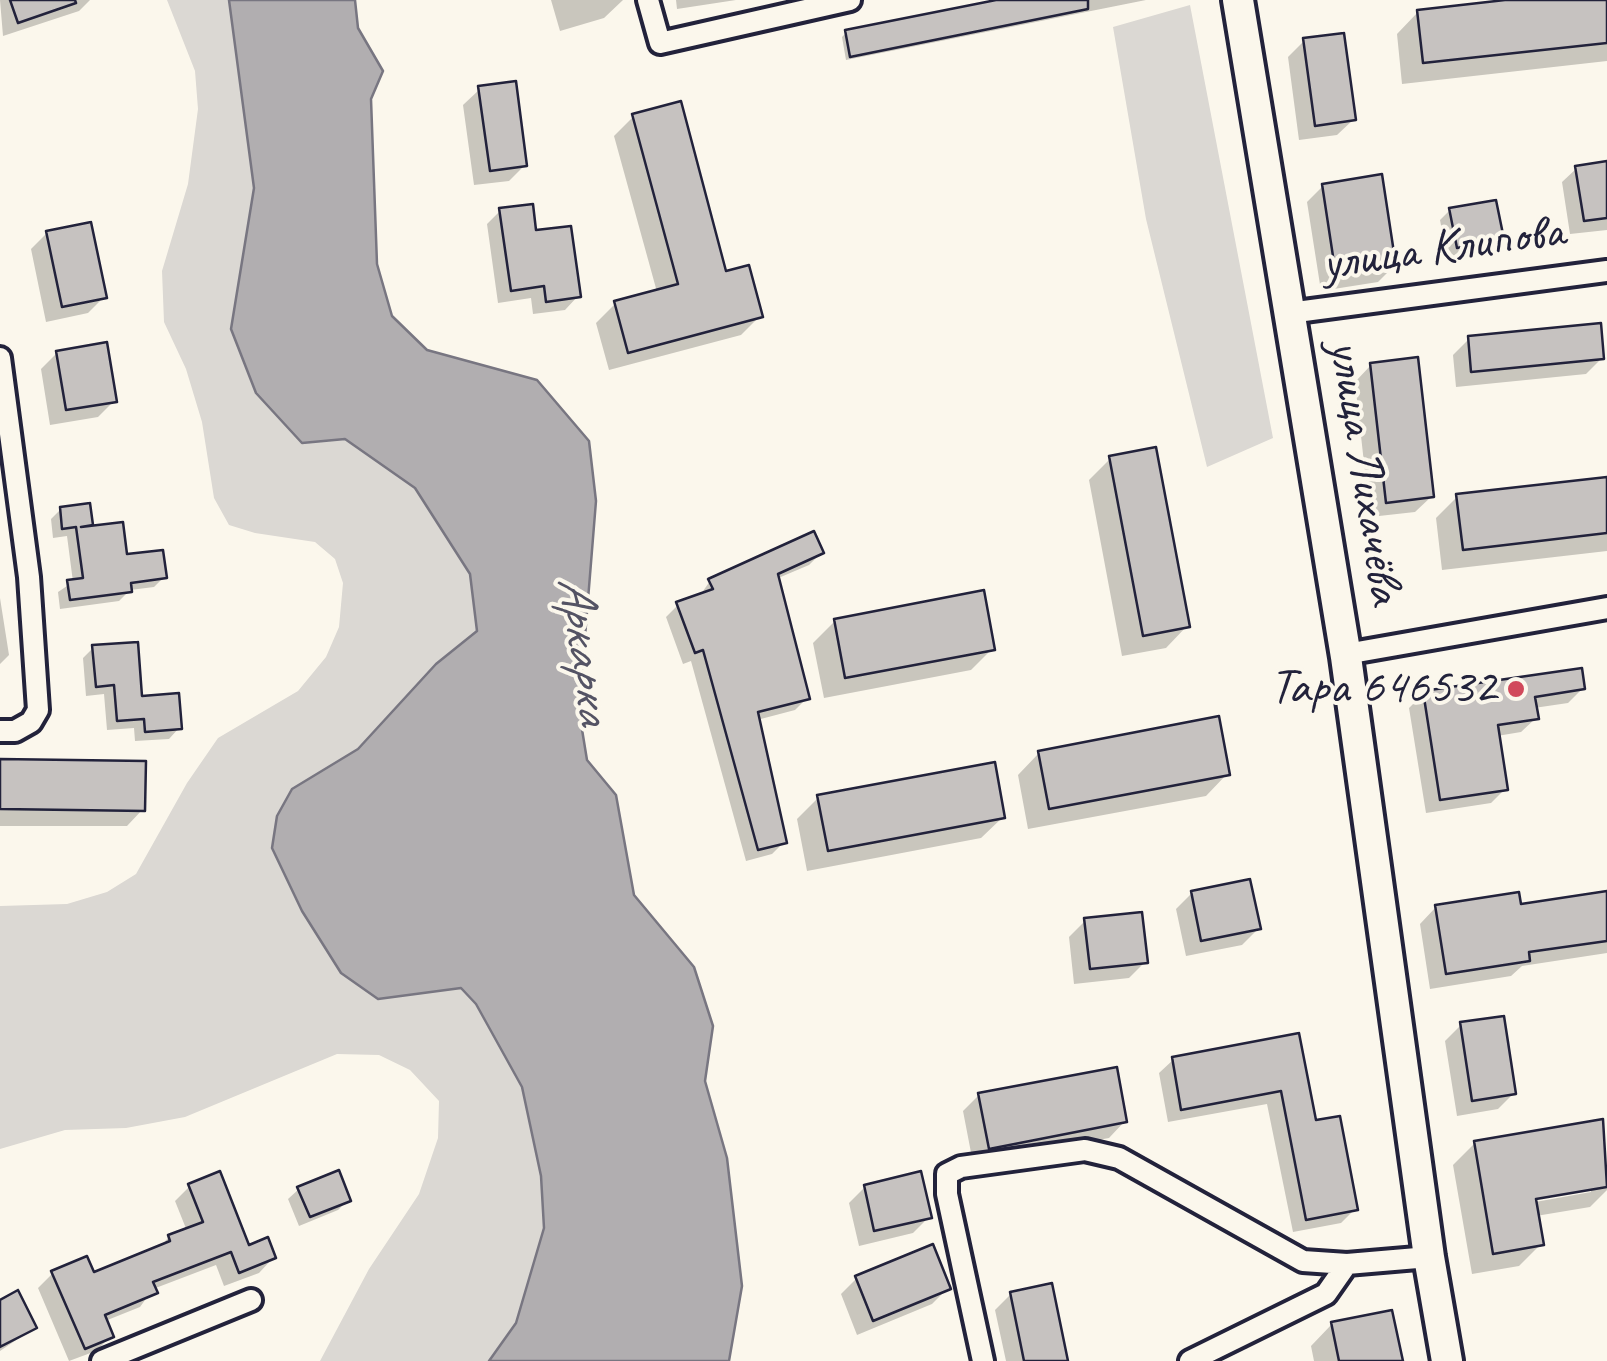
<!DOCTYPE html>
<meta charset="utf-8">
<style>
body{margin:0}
canvas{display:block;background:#fbf7ec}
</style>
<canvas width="1607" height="1361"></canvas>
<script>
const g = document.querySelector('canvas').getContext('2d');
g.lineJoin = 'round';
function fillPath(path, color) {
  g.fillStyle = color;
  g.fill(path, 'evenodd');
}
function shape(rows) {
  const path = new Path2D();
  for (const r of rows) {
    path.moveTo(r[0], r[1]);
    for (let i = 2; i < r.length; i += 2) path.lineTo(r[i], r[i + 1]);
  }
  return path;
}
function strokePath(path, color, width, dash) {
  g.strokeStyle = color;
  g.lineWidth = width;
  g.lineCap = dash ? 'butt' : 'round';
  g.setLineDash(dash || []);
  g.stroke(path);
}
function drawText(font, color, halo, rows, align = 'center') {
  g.font = font + ' Caveat,sans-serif';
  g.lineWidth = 8;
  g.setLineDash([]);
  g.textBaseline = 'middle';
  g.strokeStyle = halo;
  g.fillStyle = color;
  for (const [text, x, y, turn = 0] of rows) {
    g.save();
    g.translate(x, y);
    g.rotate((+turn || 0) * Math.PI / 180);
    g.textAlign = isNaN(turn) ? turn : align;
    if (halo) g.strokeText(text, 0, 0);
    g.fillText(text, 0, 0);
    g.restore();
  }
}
const green = shape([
 [167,0,229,0,254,188,231,329,256,393,345,439,415,488,470,574,478,631,436,664,358,749,292,789,302,911,341,973,378,999,461,988,475,1004,523,1087,541,1176,544,1228,516,1323,489,1361,320,1361,369,1269,419,1194,438,1138,439,1101,410,1070,379,1055,337,1054,185,1117,126,1128,65,1130,0,1149,0,906,67,904,107,892,136,874,187,783,218,738,298,691,326,657,339,627,343,583,335,559,315,542,255,533,229,525,214,498,202,422,186,369,164,322,162,271,188,184,198,109,195,71],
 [1190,5,1273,438,1207,467,1146,219,1113,27]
]);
const water = shape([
 [229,0,355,0,358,28,383,71,371,99,377,264,392,316,427,350,537,380,589,441,596,501,579,711,587,760,616,795,634,895,694,967,713,1026,705,1081,727,1158,742,1286,729,1361,489,1361,516,1323,544,1228,541,1176,522,1087,476,1004,461,988,378,999,341,973,302,911,272,848,277,816,292,789,358,749,436,664,477,631,470,574,415,488,345,439,302,443,256,393,231,329,254,188,229,0]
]);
const shadow = shape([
 [0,0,90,0,79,11,3,36],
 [551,0,623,0,604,18,560,31],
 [676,0,736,0,677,9],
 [1009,0,1146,0,846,60,842,37,846,33],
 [1527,0,1607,0,1607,61,1402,84,1397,34,1418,12],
 [1304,41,1354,119,1337,135,1299,140,1288,57],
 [480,89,525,165,509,181,474,185,463,105],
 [633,117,724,274,760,316,741,335,609,370,596,323,615,304,657,292,614,136],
 [1607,164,1607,230,1570,234,1562,182,1577,168],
 [1323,186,1394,266,1378,282,1321,291,1307,202],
 [1450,210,1501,238,1490,249,1447,257,1440,220],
 [500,211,534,233,578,296,565,310,533,314,531,298,498,303,487,224],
 [47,233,104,297,88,313,46,322,31,249],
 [1469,339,1602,358,1586,374,1456,387,1453,355],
 [57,353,114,401,98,417,50,425,41,369],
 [1371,365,1432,496,1415,512,1370,517,1355,382],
 [1111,458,1187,626,1166,648,1122,656,1089,480],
 [1607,479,1607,551,1442,570,1436,518,1457,497],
 [61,509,90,524,86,529,125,557,164,577,154,587,130,590,119,601,60,609,58,592,73,582,67,536,53,538,51,519],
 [821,553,809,565,776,579,807,698,795,710,757,720,784,842,772,854,746,861,691,661,683,664,666,617,678,605,699,597,710,581],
 [0,598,9,655,0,664],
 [835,621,992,649,971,670,824,698,813,643],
 [93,648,140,698,179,728,169,739,135,741,134,728,107,730,104,694,86,696,83,658],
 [1583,688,1568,703,1534,708,1536,718,1521,732,1497,736,1505,789,1491,803,1426,813,1409,708,1424,693],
 [1039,753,1227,774,1206,796,1028,829,1018,775],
 [0,761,143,809,127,826,0,826],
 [818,798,1003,817,981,838,807,871,797,819],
 [1192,893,1258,929,1242,945,1186,956,1176,909],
 [1607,894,1607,953,1522,966,1511,976,1430,989,1420,924,1436,907,1519,907],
 [1085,921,1145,962,1129,978,1074,984,1069,937],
 [1461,1025,1514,1093,1498,1109,1457,1116,1445,1041],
 [1297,1036,1314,1123,1355,1209,1341,1223,1293,1232,1267,1104,1168,1122,1159,1073,1173,1060],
 [979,1095,1125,1121,1109,1138,973,1163,963,1111],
 [1601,1122,1607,1190,1590,1207,1536,1216,1541,1244,1519,1266,1472,1274,1453,1165,1475,1143],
 [1591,1187,1591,1192,1524,1204,1523,1199],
 [190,1186,247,1248,273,1258,259,1273,224,1286,216,1265,153,1289,140,1307,105,1321,111,1336,96,1351,69,1361,38,1288,53,1273,92,1276,158,1249,169,1237,187,1231,175,1201],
 [865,1187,929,1217,913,1233,859,1246,849,1203],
 [299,1189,348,1200,338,1210,299,1226,288,1199],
 [857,1278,948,1288,932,1304,857,1335,841,1294],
 [1011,1294,1065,1361,1006,1361,995,1310],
 [0,1302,34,1328,0,1351],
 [1332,1324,1400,1361,1314,1361,1311,1346]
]);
const building = shape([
 [10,0,75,0,76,3,18,23,10,0],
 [996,0,1088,0,1088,9,850,57,845,30,996,0],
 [1505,0,1607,0,1607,43,1423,63,1417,10,1505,0],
 [1344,33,1356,120,1315,126,1303,38,1344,33],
 [516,81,527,166,490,171,478,86,516,81],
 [681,101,726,271,749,265,763,317,628,353,614,301,678,284,632,114,681,101],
 [1607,161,1607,218,1584,221,1575,166,1607,161],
 [1382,174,1396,266,1336,276,1322,184,1382,174],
 [1496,200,1504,239,1457,248,1449,208,1496,200],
 [533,204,536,230,571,226,581,297,546,302,544,286,511,291,499,208,533,204],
 [91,222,107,298,62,307,46,231,91,222],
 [1601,323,1604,359,1471,372,1468,336,1601,323],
 [107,342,117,402,66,410,56,351,107,342],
 [1418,357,1434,497,1386,503,1370,363,1418,357],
 [1156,447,1190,627,1143,636,1109,456,1156,447],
 [1607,477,1607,533,1463,550,1456,494,1607,477],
 [90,503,93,525,81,527,123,522,127,554,163,550,167,578,131,583,132,592,70,600,67,580,83,578,76,527,62,529,60,507,90,503],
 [814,531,824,553,778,574,810,699,758,712,787,843,758,850,703,650,695,653,676,602,713,589,708,579,814,531],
 [984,590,995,650,845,678,834,619,984,590],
 [138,642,142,696,179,693,182,729,145,732,144,719,117,721,114,685,96,687,92,645,138,642],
 [1582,668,1585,689,1535,697,1539,719,1498,725,1508,790,1440,800,1423,691,1582,668],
 [1219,716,1230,775,1049,809,1038,751,1219,716],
 [0,759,146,761,145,811,0,809,0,759],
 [995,762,1005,818,828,851,817,795,995,762],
 [1250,879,1261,929,1201,941,1191,891,1250,879],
 [1607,891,1607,941,1529,952,1530,961,1446,974,1435,905,1519,892,1521,904,1607,891],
 [1142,912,1148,963,1090,969,1084,918,1142,912],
 [1504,1016,1516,1094,1472,1101,1460,1022,1504,1016],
 [1299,1033,1316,1120,1340,1116,1358,1210,1306,1220,1281,1091,1181,1110,1172,1057,1299,1033],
 [1117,1067,1127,1122,989,1149,978,1093,1117,1067],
 [1603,1119,1607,1187,1536,1199,1544,1245,1493,1254,1474,1141,1603,1119],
 [339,1170,351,1201,310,1217,297,1187,339,1170],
 [220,1171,249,1245,268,1237,276,1258,239,1273,231,1252,153,1282,158,1293,105,1315,114,1337,85,1349,51,1271,87,1256,94,1272,170,1241,168,1235,203,1222,188,1184,220,1171],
 [921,1171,932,1218,874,1231,864,1185,921,1171],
 [933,1244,951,1289,873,1321,855,1276,933,1244],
 [1052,1283,1068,1361,1024,1361,1010,1292,1052,1283],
 [18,1290,37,1328,0,1347,0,1300,18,1290],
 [1392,1310,1403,1361,1339,1361,1331,1322,1392,1310]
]);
const street = shape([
 [648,0,660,43,850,0],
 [1289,313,1607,271],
 [0,358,29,577,38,710,31,722,15,731,0,731],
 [1346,654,1607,608],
 [102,1361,251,1300],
 [983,1361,947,1194,947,1174,961,1167,1085,1150,1119,1158,1303,1261,1347,1264,1429,1257],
 [1190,1361,1326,1294,1347,1264]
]);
const secondary = shape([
 [1238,0,1346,657,1429,1257,1447,1361]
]);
const markers = [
 [1516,689,10,"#d1495b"]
];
const streetNames = [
 ["улица Клипова",1443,249,-8],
 ["улица Лихачёва",1364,472,81]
];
const poiNames = [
 ["Тара 646532",1496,689]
];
const waterNames = [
 ["Аркарка",583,650,82]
];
fillPath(green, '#dbd8d3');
fillPath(water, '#b1aeb0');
strokePath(water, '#787681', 2.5);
fillPath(shadow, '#0003');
fillPath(building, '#c6c2c0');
strokePath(building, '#22223b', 2.5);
strokePath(street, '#22223b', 28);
strokePath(secondary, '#22223b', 38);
strokePath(street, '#fbf7ec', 20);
strokePath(secondary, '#fbf7ec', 30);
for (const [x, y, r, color] of markers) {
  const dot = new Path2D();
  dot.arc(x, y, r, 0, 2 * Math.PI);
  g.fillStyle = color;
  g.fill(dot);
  strokePath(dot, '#fbf7ec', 4);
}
drawText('50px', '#22223b', '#fbf7ec', streetNames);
drawText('50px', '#22223b', '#fbf7ec', poiNames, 'right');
drawText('italic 52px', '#545364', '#fbf7ec', waterNames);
</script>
